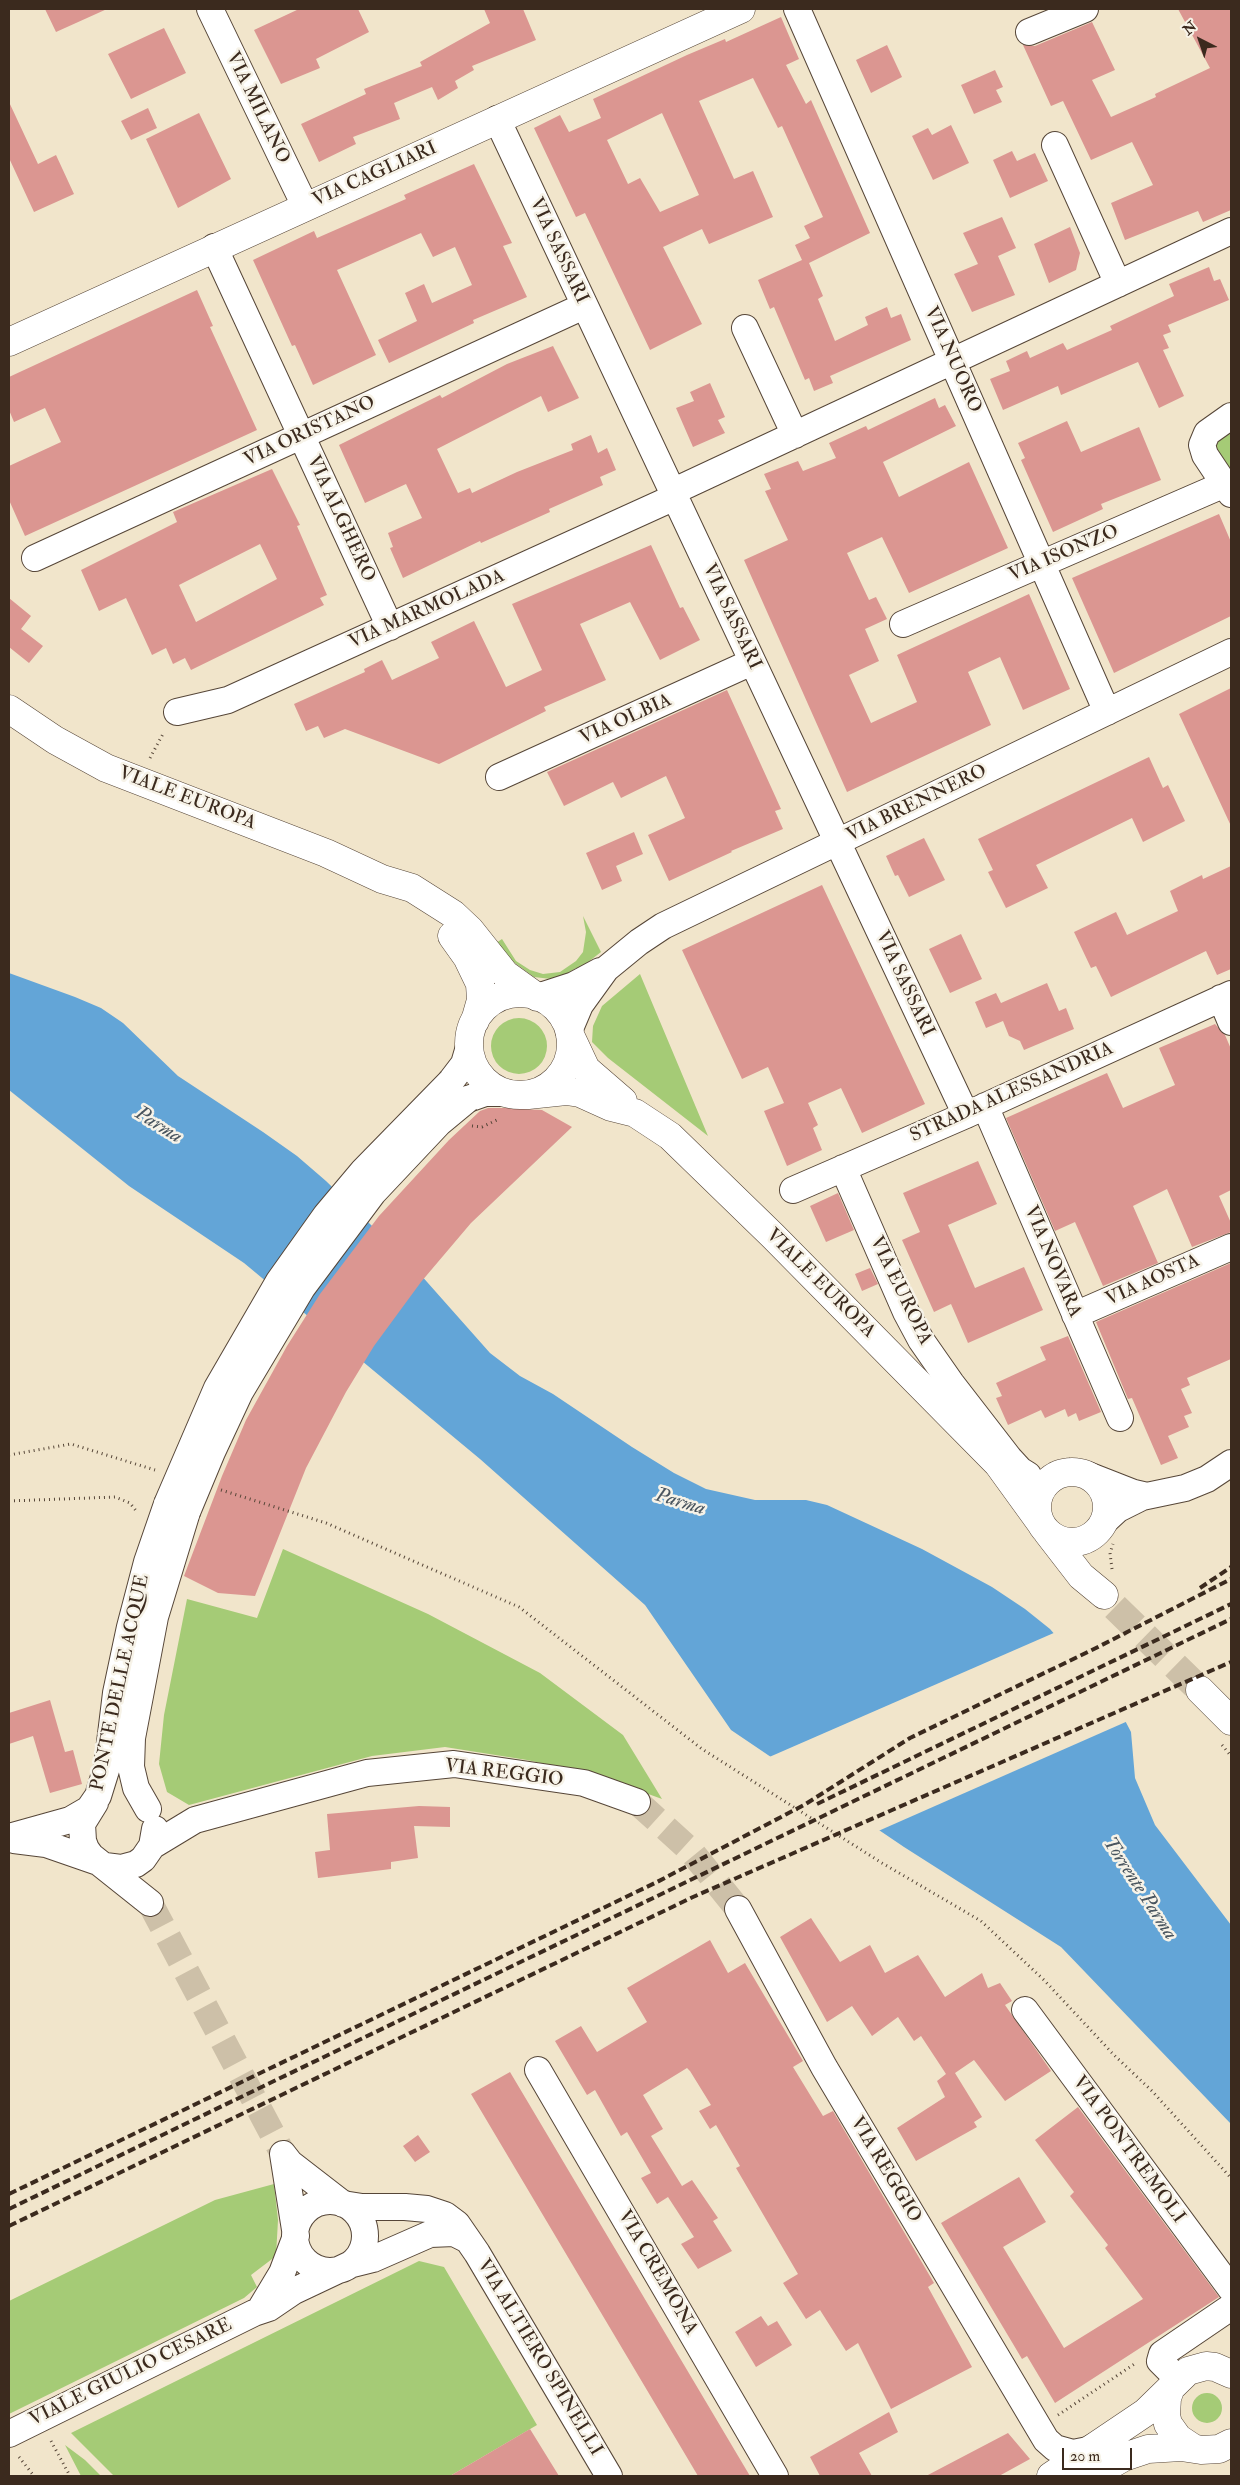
<!DOCTYPE html>
<style>
body{margin:0}
#map{position:relative;width:1240px;height:2485px;overflow:hidden;background:#f1e5cb;font-family:"IM FELL Double Pica",serif}
canvas{display:block}
.frame{position:absolute;inset:0;border:10px solid #3b2a1e;pointer-events:none}
.north{position:absolute;left:1175px;top:15px;width:50px;height:50px;-webkit-text-stroke:4px #f7f3e8;paint-order:stroke;rotate:319deg;font-size:14px;font-weight:700;line-height:20px;text-align:center;color:#3b2a1e}
.north::after{content:'';display:block;margin:auto;width:18px;height:22px;background:#3b2a1e;clip-path:polygon(50% 0,100% 100%,50% 72%,0 100%)}
.scale{position:absolute;left:1062px;top:2448px;width:70px;height:22px;box-sizing:border-box;border:2px solid #3b2a1e;border-top:0;padding-left:6px;font-size:15px;line-height:18px;white-space:nowrap;color:#3b2a1e;-webkit-text-stroke:4px #f7f3e8;paint-order:stroke}
</style>
<div id="map">
<canvas width="1240" height="2485"></canvas>
<div class="frame"></div>
<div class="north">N</div>
<div class="scale">20 m</div>
</div>
<script>
const g = document.querySelector('canvas').getContext('2d');
g.lineJoin = 'round';
function fillPath(path, color) {
  g.fillStyle = color;
  g.fill(path, 'evenodd');
}
function shape(rows) {
  const path = new Path2D();
  for (const r of rows) {
    if (r.length === 3) {
      path.moveTo(r[0] + r[2], r[1]);
      path.arc(r[0], r[1], r[2], 0, 2 * Math.PI);
      continue;
    }
    path.moveTo(r[0], r[1]);
    for (let i = 2; i < r.length; i += 2) path.lineTo(r[i], r[i + 1]);
  }
  return path;
}
function strokePath(path, color, width, dash) {
  g.strokeStyle = color;
  g.lineWidth = width;
  g.lineCap = dash ? 'butt' : 'round';
  g.setLineDash(dash || []);
  g.stroke(path);
}
function drawText(font, color, halo, rows, align = 'center') {
  g.font = font + ' "IM FELL Double Pica",serif';
  g.lineWidth = 5;
  g.setLineDash([]);
  g.textBaseline = 'middle';
  g.strokeStyle = halo;
  g.fillStyle = color;
  for (const [text, x, y, turn = 0] of rows) {
    g.save();
    g.translate(x, y);
    g.rotate((+turn || 0) * Math.PI / 180);
    g.textAlign = isNaN(turn) ? turn : align;
    if (halo) g.strokeText(text, 0, 0);
    g.fillText(text, 0, 0);
    g.restore();
  }
}
const green = shape([
 [1231,426,1231,473,1213,446],
 [583,916,601,952,578,970,576,968,566,974,551,979,534,977,512,961,496,943,502,939,516,961,530,970,543,974,560,972,576,961,583,952,586,932],
 [640,974,708,1136,608,1058,592,1042,593,1026,602,1006],
 [519,1046,28],
 [283,1549,428,1614,540,1673,623,1735,662,1799,596,1775,527,1760,445,1747,372,1756,189,1805,167,1792,159,1764,164,1715,187,1599,257,1618],
 [274,2184,278,2220,276,2256,251,2275,257,2287,244,2298,9,2414,9,2301,215,2200],
 [419,2261,444,2267,537,2425,450,2476,114,2476,71,2433],
 [1207,2408,15],
 [65,2445,85,2460,101,2476,81,2476]
]);
const water = shape([
 [9,973,75,997,101,1008,123,1023,178,1076,263,1132,297,1156,326,1181,412,1265,490,1353,520,1376,553,1394,632,1447,674,1473,706,1489,755,1500,806,1500,827,1505,922,1549,992,1587,1025,1609,1050,1629,1118,1707,1131,1732,1135,1778,1155,1825,1231,1925,1231,2124,1061,1947,904,1847,731,1730,645,1605,480,1459,244,1263,129,1186,9,1090]
]);
const pier = shape([
 [1056,1632,1103,1684,1120,1706,1128,1721,876,1832,767,1758]
]);
const building = shape([
 [45,9,107,9,56,32],
 [299,9,358,9,369,32,316,59,320,68,281,84,254,30],
 [484,9,523,9,536,40,472,66,474,70,455,81,458,88,438,100,432,87,394,103,400,119,353,137,356,144,319,162,301,124,366,94,364,89,422,66,420,62,490,23],
 [1178,9,1231,9,1231,210,1203,222,1198,211,1125,240,1111,203,1153,185,1132,142,1091,160,1063,101,1051,106,1023,45,1035,46,1092,22,1115,70,1092,80,1111,117,1156,97,1155,94,1210,68],
 [781,17,799,59,786,65,806,104,811,100,870,233,809,263,823,296,818,299,835,341,868,325,865,317,887,307,891,318,901,314,911,340,830,376,833,383,814,391,809,378,805,380,774,307,770,309,758,280,802,260,795,245,810,238,804,226,823,217,782,126,778,128,753,78,699,101,734,179,753,171,773,217,709,244,702,229,663,247,702,324,650,350,585,213,576,217,534,128,560,115,569,132,601,118,593,99,687,55,725,39,726,42],
 [662,113,699,195,660,212,640,178,628,184,607,140],
 [164,28,186,73,131,99,108,54],
 [887,45,902,77,871,93,856,60],
 [995,70,1003,87,996,90,1002,102,974,114,961,85],
 [9,102,38,164,56,155,74,194,34,212,9,158],
 [148,108,157,128,131,140,121,121],
 [199,113,231,179,178,208,146,139],
 [951,125,969,163,933,180,912,136,928,128,932,135],
 [1012,151,1017,161,1035,153,1048,181,1010,198,993,160],
 [474,164,512,243,503,246,527,297,473,320,474,323,389,363,378,340,417,321,405,293,424,284,432,303,472,285,455,247,433,257,421,233,337,270,376,355,313,385,295,345,292,346,253,260,314,231,317,238,406,199,404,195],
 [1002,217,1016,248,998,256,1015,295,972,312,954,274,978,264,963,233],
 [1070,227,1080,253,1076,270,1049,283,1034,244],
 [1209,267,1214,281,1220,279,1229,300,1168,325,1171,332,1163,335,1169,348,1163,350,1184,396,1159,408,1138,362,1061,395,1058,386,1003,410,990,379,1010,371,1006,361,1027,351,1030,358,1063,343,1067,350,1112,330,1110,326,1174,296,1169,284],
 [197,290,213,326,210,327,257,430,25,536,9,500,9,466,61,442,45,408,14,422,9,410,9,377],
 [553,346,579,398,548,412,541,396,437,449,458,493,470,488,472,493,517,472,573,450,571,444,591,435,598,453,607,448,616,470,600,477,603,485,549,509,550,512,481,543,480,541,403,578,390,548,393,547,388,533,422,518,406,484,365,503,339,445,440,395,442,398,507,364],
 [710,383,725,417,718,420,725,433,693,447,676,408,694,401,690,392],
 [935,398,939,408,945,405,956,426,883,462,899,497,969,462,1008,548,909,593,882,537,847,553,869,600,876,597,887,619,865,629,879,661,849,675,871,723,917,702,897,655,1029,594,1070,689,1023,710,1000,657,968,672,991,725,847,792,744,560,788,540,765,491,771,489,764,474,798,461,803,471,836,458,829,443,866,426,868,430],
 [1067,421,1081,452,1139,427,1161,480,1101,504,1103,509,1053,532,1021,460,1025,458,1018,443],
 [272,469,300,525,297,526,327,595,320,598,324,605,191,670,185,658,173,664,166,648,152,655,126,598,99,611,81,570,177,522,173,512],
 [260,544,277,579,196,622,179,585],
 [1219,514,1231,542,1231,616,1114,673,1072,578],
 [651,545,680,608,683,607,700,640,660,660,630,602,580,624,606,680,544,707,546,711,439,764,345,729,324,738,318,726,306,731,294,704,365,672,364,669,382,660,392,680,439,658,431,642,474,621,506,687,542,670,512,604],
 [9,598,31,616,21,629,43,646,29,663,9,647],
 [1231,688,1231,826,1179,714],
 [727,690,781,809,775,811,783,829,731,851,732,852,669,881,648,835,685,818,666,776,621,798,613,782,564,806,547,772],
 [1149,757,1163,788,1168,785,1185,821,1143,842,1132,818,1081,843,1036,865,1048,888,1006,908,988,872,993,870,978,839],
 [634,832,643,854,616,866,622,881,602,890,586,853],
 [924,838,945,880,909,897,898,875,895,876,886,856],
 [1231,866,1231,969,1217,975,1206,951,1111,997,1096,966,1091,968,1074,932,1116,912,1127,935,1178,911,1170,891,1202,875,1203,879],
 [822,885,925,1104,862,1133,841,1088,808,1103,818,1125,813,1128,822,1150,787,1166,764,1111,784,1103,768,1067,742,1079,682,950],
 [961,934,982,979,950,993,929,949],
 [1047,983,1059,1011,1066,1008,1074,1029,1024,1050,1020,1041,1009,1036,1003,1021,986,1028,975,1002,996,993,1001,1003],
 [1215,1024,1225,1035,1231,1049,1231,1190,1219,1196,1231,1223,1231,1232,1192,1247,1167,1189,1133,1206,1158,1263,1103,1286,1075,1222,1055,1231,1006,1118,1107,1073,1123,1108,1175,1085,1159,1048],
 [515,1104,522,1109,542,1110,572,1127,471,1223,421,1282,374,1346,346,1392,306,1468,255,1596,218,1593,184,1576,222,1476,246,1420,287,1346,320,1294,379,1216,449,1140,480,1111,488,1108,505,1108],
 [978,1161,997,1204,948,1225,975,1288,1024,1267,1043,1310,968,1343,951,1304,934,1312,902,1240,920,1232,903,1193],
 [838,1193,854,1230,826,1242,810,1206],
 [1231,1263,1231,1359,1187,1378,1190,1385,1181,1389,1192,1413,1184,1416,1189,1427,1168,1436,1178,1458,1161,1465,1132,1398,1128,1399,1096,1322],
 [870,1268,878,1284,862,1291,855,1274],
 [1068,1336,1101,1412,1079,1421,1076,1413,1068,1417,1065,1409,1045,1418,1041,1410,1008,1425,996,1398,1002,1396,996,1383,1046,1360,1040,1347],
 [50,1700,65,1752,73,1750,82,1784,50,1793,33,1736,9,1744,9,1713],
 [419,1806,450,1807,450,1827,414,1826,418,1858,391,1862,391,1869,318,1878,315,1852,330,1850,327,1814],
 [811,1918,840,1962,870,1945,885,1973,918,1955,945,1997,982,1973,988,1988,1000,1983,1012,2001,1005,2005,1051,2071,1005,2101,974,2060,955,2073,982,2117,974,2122,977,2127,916,2161,897,2128,945,2097,937,2081,946,2074,921,2036,914,2041,898,2017,872,2036,852,2006,827,2022,780,1937],
 [710,1940,728,1973,745,1963,803,2061,793,2067,823,2116,833,2111,934,2283,928,2287,972,2367,891,2409,858,2343,846,2351,820,2310,806,2319,783,2283,798,2274,736,2168,740,2166,716,2125,710,2129,699,2111,711,2105,690,2071,687,2068,643,2095,663,2129,651,2136,682,2186,692,2180,718,2218,713,2221,732,2251,698,2269,681,2244,694,2237,668,2197,657,2204,641,2178,651,2173,627,2132,621,2136,595,2090,587,2095,555,2041,581,2026,597,2052,647,2022,627,1988],
 [510,2072,750,2476,698,2476,471,2094],
 [1078,2107,1219,2297,1055,2403,1027,2356,1022,2359,941,2223,1019,2177,1046,2222,1003,2247,1064,2348,1143,2299,1105,2248,1108,2245,1070,2196,1074,2192,1035,2140],
 [418,2135,430,2152,415,2162,403,2146],
 [761,2316,768,2326,777,2321,792,2345,756,2367,735,2332],
 [889,2412,898,2432,859,2453,872,2476,820,2476,810,2457],
 [530,2429,559,2476,450,2476],
 [1008,2433,1030,2459,999,2476,926,2476]
]);
const streetTunnel = shape([
 [637,1802,691,1851,738,1909],
 [150,1903,283,2154]
]);
const secondaryTunnel = shape([
 [1115,1607,1200,1690]
]);
const path = shape([
 [150,758,164,732],
 [472,1126,482,1127,499,1119],
 [9,1455,71,1444,155,1470],
 [1050,1464,1070,1459],
 [221,1490,326,1523,519,1607,702,1749,882,1863,981,1921,1044,1980,1114,2055,1152,2091,1231,2178],
 [9,1501,115,1497,130,1503,137,1512],
 [1112,1569,1110,1553,1113,1544],
 [1222,1745,1231,1756],
 [1058,2415,1136,2363],
 [51,2441,70,2476],
 [19,2457,34,2476]
]);
const street = shape([
 [210,9,305,206],
 [797,9,1107,712],
 [1029,32,1085,9],
 [497,119,966,1115],
 [1055,145,1118,284],
 [214,247,390,627],
 [745,328,795,435],
 [1231,416,1207,433,1202,445,1205,455,1231,494],
 [672,492,1231,231],
 [35,558,584,306],
 [903,624,1225,484],
 [177,712,228,700,675,497],
 [499,777,752,662],
 [537,997,574,985,600,971],
 [1221,998,1231,1022],
 [569,1031,580,1005,606,969,639,942,663,926,1231,652],
 [451,1081,464,1064,469,1047],
 [468,1099,485,1093,505,1093],
 [985,1106,1120,1418],
 [843,1168,906,1312,921,1340,951,1383,1009,1458,1020,1470,1028,1475],
 [793,1190,966,1115,1231,994],
 [1075,1315,1231,1247],
 [1088,1475,1134,1493,1147,1496],
 [1105,1521,1118,1509,1142,1497,1185,1488,1207,1479,1231,1463],
 [95,1803,82,1824,83,1841,86,1849,91,1856,150,1903],
 [148,1809,136,1788,131,1767,132,1738,155,1617,187,1512],
 [9,1837,70,1820,89,1809,98,1796,107,1767,116,1693,130,1627,147,1562,167,1504],
 [14,1840,46,1844,98,1862],
 [152,1846,195,1820,367,1773,454,1764,584,1783,637,1802],
 [105,1866,121,1868,136,1864,143,1859,152,1846,155,1829],
 [738,1909,824,2067,1046,2440,1055,2448,1073,2453,1088,2450,1097,2445],
 [1025,2010,1231,2289],
 [538,2070,775,2476],
 [283,2154,290,2163,343,2204,362,2207,405,2207,427,2209,445,2215,457,2224,477,2253,609,2476],
 [330,2236,35],
 [261,2308,282,2273,296,2236,283,2154],
 [1178,2379,1160,2361,1162,2354,1231,2307],
 [9,2434,254,2313,269,2308,294,2291,349,2265,373,2259,430,2234,454,2233,468,2240]
]);
const secondary = shape([
 [9,342,741,9],
 [9,709,55,740,106,768,326,853,382,879,412,888,453,914,470,930,505,974,537,997],
 [452,936,467,957,480,984,481,1000,475,1021],
 [520,1044,51],
 [570,1035,586,1069,623,1101],
 [528,1095,566,1091,580,1093,611,1107,635,1113,670,1136,773,1236,998,1464,1040,1522],
 [1072,1507,35],
 [1047,1532,1081,1576,1104,1595],
 [1200,1690,1231,1721],
 [1170,2390,1167,2398,1166,2415,1168,2424,1178,2438,1193,2448,1201,2450,1219,2449,1231,2443],
 [1051,2476,1146,2412,1188,2371,1206,2366,1215,2367,1231,2374],
 [1091,2476,1124,2457,1148,2449,1181,2447,1201,2450]
]);
const rail = shape([
 [1200,1588,1231,1567],
 [817,1804,1231,1604],
 [9,2194,657,1882,804,1805,910,1738,1096,1648,1231,1579],
 [9,2209,1231,1619],
 [9,2226,693,1897,1231,1662]
]);
const streetBridge = shape([
 [167,1504,217,1388,279,1281,326,1215,363,1171,451,1081],
 [187,1512,212,1452,240,1392,302,1288,373,1193,439,1123,468,1099]
]);
const streetNames = [
 ["VIA MILANO",257,108,64],
 ["VIA CAGLIARI",375,175,-24],
 ["VIA SASSARI",558,251,65],
 ["VIA NUORO",952,360,66],
 ["VIA ORISTANO",310,432,-25],
 ["VIA ALGHERO",340,519,65],
 ["VIA ISONZO",1064,554,-23],
 ["VIA MARMOLADA",427,610,-24],
 ["VIA SASSARI",731,617,65],
 ["VIA OLBIA",626,720,-24],
 ["VIALE EUROPA",187,799,21],
 ["VIA BRENNERO",917,804,-26],
 ["VIA SASSARI",904,984,65],
 ["STRADA ALESSANDRIA",1012,1093,-24],
 ["VIA NOVARA",1052,1262,67],
 ["VIA AOSTA",1153,1281,-24],
 ["VIALE EUROPA",820,1284,45],
 ["VIA EUROPA",900,1291,64],
 ["PONTE DELLE ACQUE",121,1683,-78],
 ["VIA REGGIO",504,1774,7],
 ["VIA PONTREMOLI",1128,2150,54],
 ["VIA REGGIO",885,2170,59],
 ["VIA CREMONA",657,2273,60],
 ["VIA ALTIERO SPINELLI",539,2358,59],
 ["VIALE GIULIO CESARE",131,2373,-26]
];
const waterNames = [
 ["Parma",158,1126,32],
 ["Parma",680,1503,17],
 ["Torrente Parma",1139,1889,57]
];
fillPath(green, '#a5cb76');
fillPath(water, '#63a5d7');
fillPath(pier, '#f1e5cb');
fillPath(building, '#db9691');
strokePath(streetTunnel, '#cdc0a8', 26, [26, 13]);
strokePath(secondaryTunnel, '#cdc0a8', 28, [28, 14]);
strokePath(street, '#564638', 28);
strokePath(secondary, '#564638', 29);
strokePath(path, '#564638', 3, [1, 4]);
strokePath(street, '#fff', 26);
strokePath(secondary, '#fff', 28);
strokePath(rail, '#3b2a1e', 4, [8, 4]);
strokePath(streetBridge, '#564638', 28, []);
strokePath(streetBridge, '#fff', 26);
drawText('19px', '#3b2a1e', '#f7f3e8', streetNames);
drawText('italic 20px', '#49555f', '#f7f3e8', waterNames);
</script>
